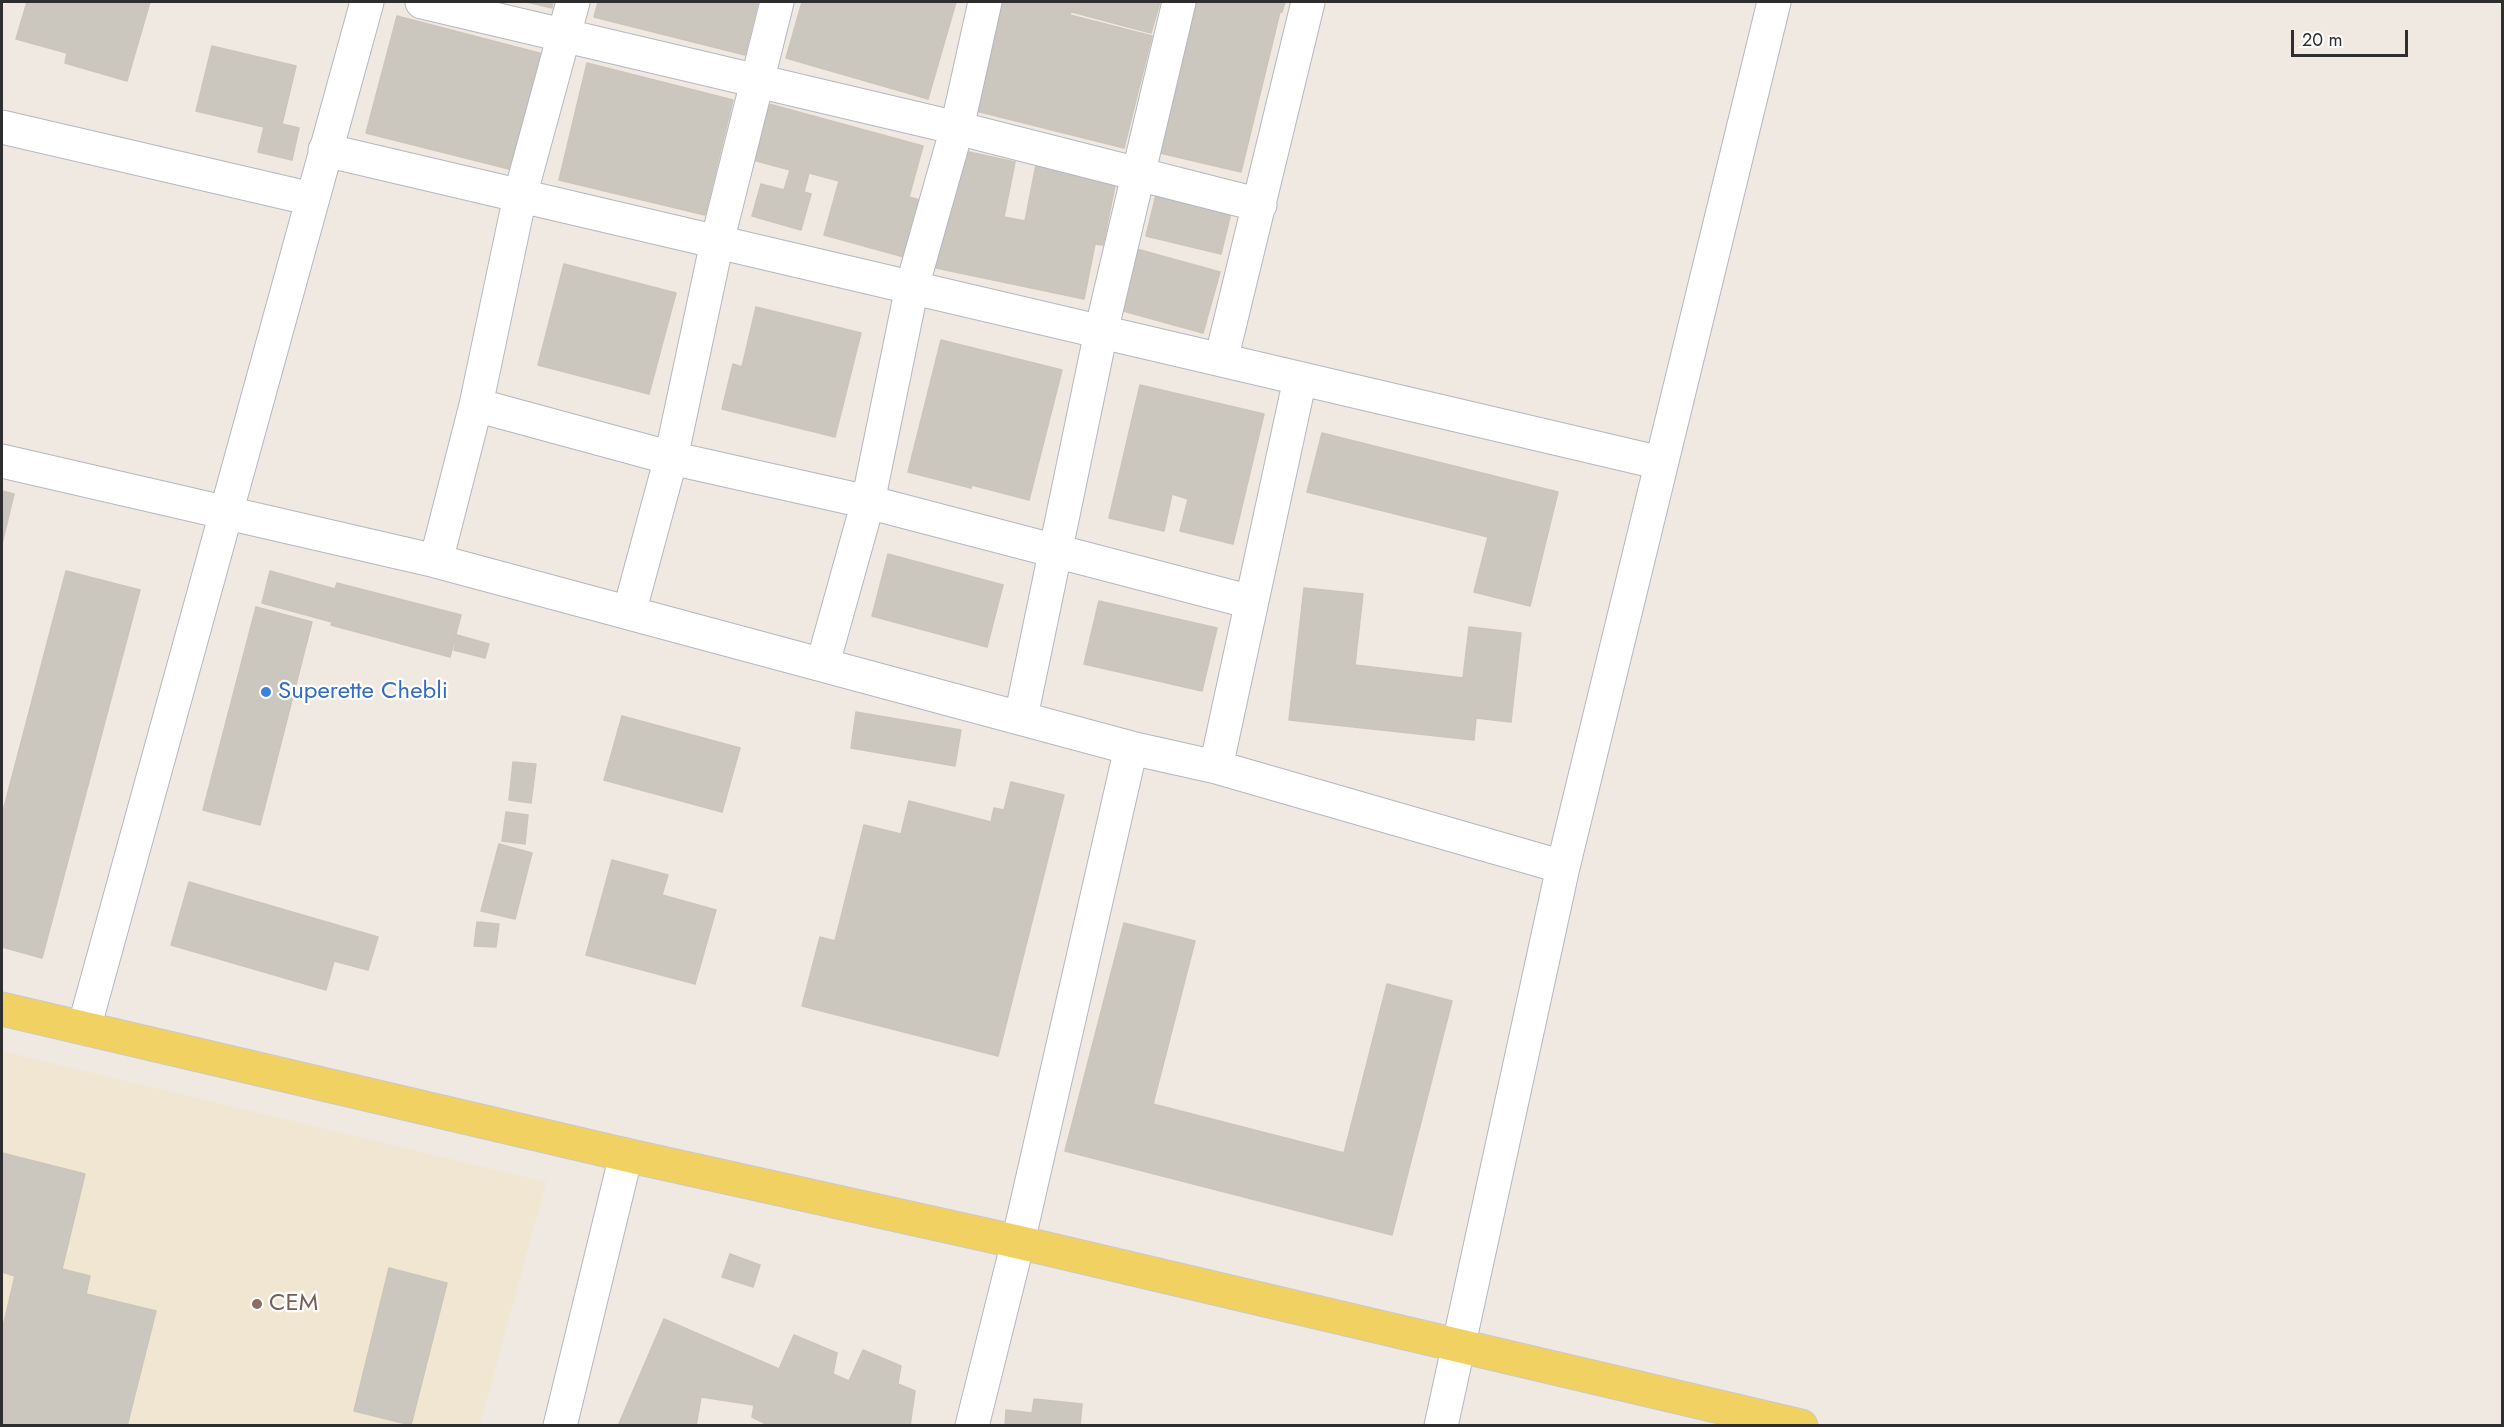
<!DOCTYPE html>
<style>
body{margin:0}
#map{position:relative;width:2504px;height:1427px;overflow:hidden;background:#efe9e1;font-family:Jost,sans-serif}
canvas{display:block}
.frame{position:absolute;inset:0;border:3px solid #2e2e2e;pointer-events:none}
.scale{position:absolute;left:2291px;top:30px;width:117px;height:27px;box-sizing:border-box;border:3px solid #2e2e2e;border-top:0;padding-left:8px;font-size:18px;line-height:21px;white-space:nowrap;color:#2e2e2e;-webkit-text-stroke:4px #fff;paint-order:stroke}
</style>
<div id="map">
<canvas width="2504" height="1427"></canvas>
<div class="frame"></div>
<div class="scale">20 m</div>
</div>
<script>
const g = document.querySelector('canvas').getContext('2d');
g.lineJoin = 'round';
function fillPath(path, color) {
  g.fillStyle = color;
  g.fill(path, 'evenodd');
}
function shape(rows) {
  const path = new Path2D();
  for (const r of rows) {
    path.moveTo(r[0], r[1]);
    for (let i = 2; i < r.length; i += 2) path.lineTo(r[i], r[i + 1]);
  }
  return path;
}
function strokePath(path, color, width, dash) {
  g.strokeStyle = color;
  g.lineWidth = width;
  g.lineCap = dash ? 'butt' : 'round';
  g.setLineDash(dash || []);
  g.stroke(path);
}
function drawText(font, color, halo, rows, align = 'center') {
  g.font = font + ' Jost,sans-serif';
  g.lineWidth = 4.5;
  g.setLineDash([]);
  g.textBaseline = 'middle';
  g.strokeStyle = halo;
  g.fillStyle = color;
  for (const [text, x, y, turn = 0] of rows) {
    g.save();
    g.translate(x, y);
    g.rotate((+turn || 0) * Math.PI / 180);
    g.textAlign = isNaN(turn) ? turn : align;
    if (halo) g.strokeText(text, 0, 0);
    g.fillText(text, 0, 0);
    g.restore();
  }
}
const education = shape([
 [2,1051,546,1182,480,1425,2,1426]
]);
const building = shape([
 [27,2,150,2,127,81,65,63,67,53,16,39,27,2],
 [527,2,553,2,552,8,527,2],
 [598,2,758,2,745,55,594,17,598,2],
 [802,2,956,2,928,99,786,58,802,2],
 [990,2,1074,2,1070,15,1152,36,1124,148,964,108,990,2],
 [1075,2,1160,2,1151,33,1072,12,1075,2],
 [1197,2,1285,2,1282,12,1280,12,1241,172,1160,153,1197,2],
 [397,16,543,54,513,170,366,133,397,16],
 [212,46,296,66,282,124,299,128,292,160,258,152,264,127,196,111,212,46],
 [587,63,733,100,705,215,559,180,587,63],
 [769,104,923,146,909,197,920,200,904,257,824,235,839,181,809,173,804,192,811,194,801,230,752,216,761,184,784,190,790,170,753,160,769,104],
 [960,150,1015,162,1004,217,1025,221,1037,160,1117,176,1103,245,1095,244,1084,299,936,268,960,150],
 [1156,195,1231,213,1221,254,1146,236,1156,195],
 [1133,248,1220,272,1203,333,1116,309,1133,248],
 [564,264,676,293,649,394,538,365,564,264],
 [756,307,861,333,835,437,722,409,733,364,742,367,756,307],
 [941,340,1062,370,1029,500,972,485,971,488,908,472,941,340],
 [1140,385,1264,414,1233,544,1180,531,1188,499,1172,494,1164,531,1109,518,1140,385],
 [1322,433,1558,492,1530,606,1474,592,1488,537,1307,492,1322,433],
 [2,491,14,494,2,544,2,491],
 [888,554,1003,585,987,647,872,616,888,554],
 [66,571,140,590,42,958,2,947,2,815,66,571],
 [270,571,335,589,337,583,461,615,450,657,331,625,332,622,262,603,270,571],
 [1304,588,1363,594,1355,665,1463,678,1469,627,1521,633,1511,722,1476,718,1474,740,1289,720,1304,588],
 [1099,601,1217,628,1202,691,1084,664,1099,601],
 [256,607,312,622,260,825,203,810,256,607],
 [457,635,489,644,485,658,454,650,457,635],
 [856,712,961,730,955,766,851,748,856,712],
 [622,716,740,748,722,812,604,780,622,716],
 [513,762,536,764,531,803,509,800,513,762],
 [1011,782,1064,795,998,1056,802,1006,820,937,835,941,864,825,901,834,909,801,991,822,994,808,1004,810,1011,782],
 [506,812,528,815,525,844,502,841,506,812],
 [499,844,532,853,515,919,481,911,499,844],
 [612,860,668,875,662,895,716,910,695,984,586,955,612,860],
 [189,882,378,937,368,970,334,961,326,990,171,945,189,882],
 [477,922,499,924,496,947,474,946,477,922],
 [1124,923,1195,941,1153,1104,1344,1153,1387,984,1452,1001,1392,1235,1065,1151,1124,923],
 [2,1153,85,1174,62,1269,90,1276,86,1294,156,1311,127,1426,2,1426,2,1331,15,1276,2,1272,2,1153],
 [730,1254,760,1265,753,1287,722,1277,730,1254],
 [389,1268,447,1283,411,1425,354,1411,389,1268],
 [664,1319,779,1369,794,1335,837,1353,833,1374,849,1381,863,1350,901,1366,898,1384,915,1391,910,1426,770,1426,752,1417,754,1405,701,1397,696,1426,618,1426,664,1319],
 [1034,1399,1082,1404,1080,1426,1005,1426,1006,1410,1032,1413,1034,1399]
]);
const minor = shape([
 [422,2,957,128,1260,205],
 [2,127,312,199],
 [325,150,1661,463],
 [1221,360,1308,2],
 [476,405,671,458,868,502,1251,602],
 [2,461,436,561,1131,748,1216,767,1563,867],
 [436,561,476,405,520,196,573,2],
 [629,613,671,458,717,242,777,2],
 [823,663,868,502,912,287,957,128,985,2],
 [1021,717,1101,332,1179,2],
 [1216,767,1300,379],
 [84,1028,367,2],
 [560,1426,626,1155],
 [972,1426,1018,1242,1131,748],
 [1441,1426,1563,867,1774,2]
]);
const major = shape([
 [2,1009,626,1155,1018,1242,1801,1426]
]);
const markers = [
 [266,692,6,"#3f7fe0"],
 [257,1304,6,"#8d6e63"]
];
const shopNames = [
 ["Superette Chebli",278,692]
];
const educationNames = [
 ["CEM",269,1304]
];
fillPath(education, '#f0e6d1');
fillPath(building, '#cbc7bf');
strokePath(building, '#cbc5ba', 1.5);
strokePath(minor, '#b4b7c1', 35);
strokePath(major, '#c9c9c9', 35);
strokePath(minor, '#fff', 33);
strokePath(major, '#f2d163', 33);
for (const [x, y, r, color] of markers) {
  const dot = new Path2D();
  dot.arc(x, y, r, 0, 2 * Math.PI);
  g.fillStyle = color;
  g.fill(dot);
  strokePath(dot, '#fff', 2);
}
drawText('24px', '#366cbe', '#fff', shopNames, 'left');
drawText('24px', '#785e54', '#fff', educationNames, 'left');
</script>
